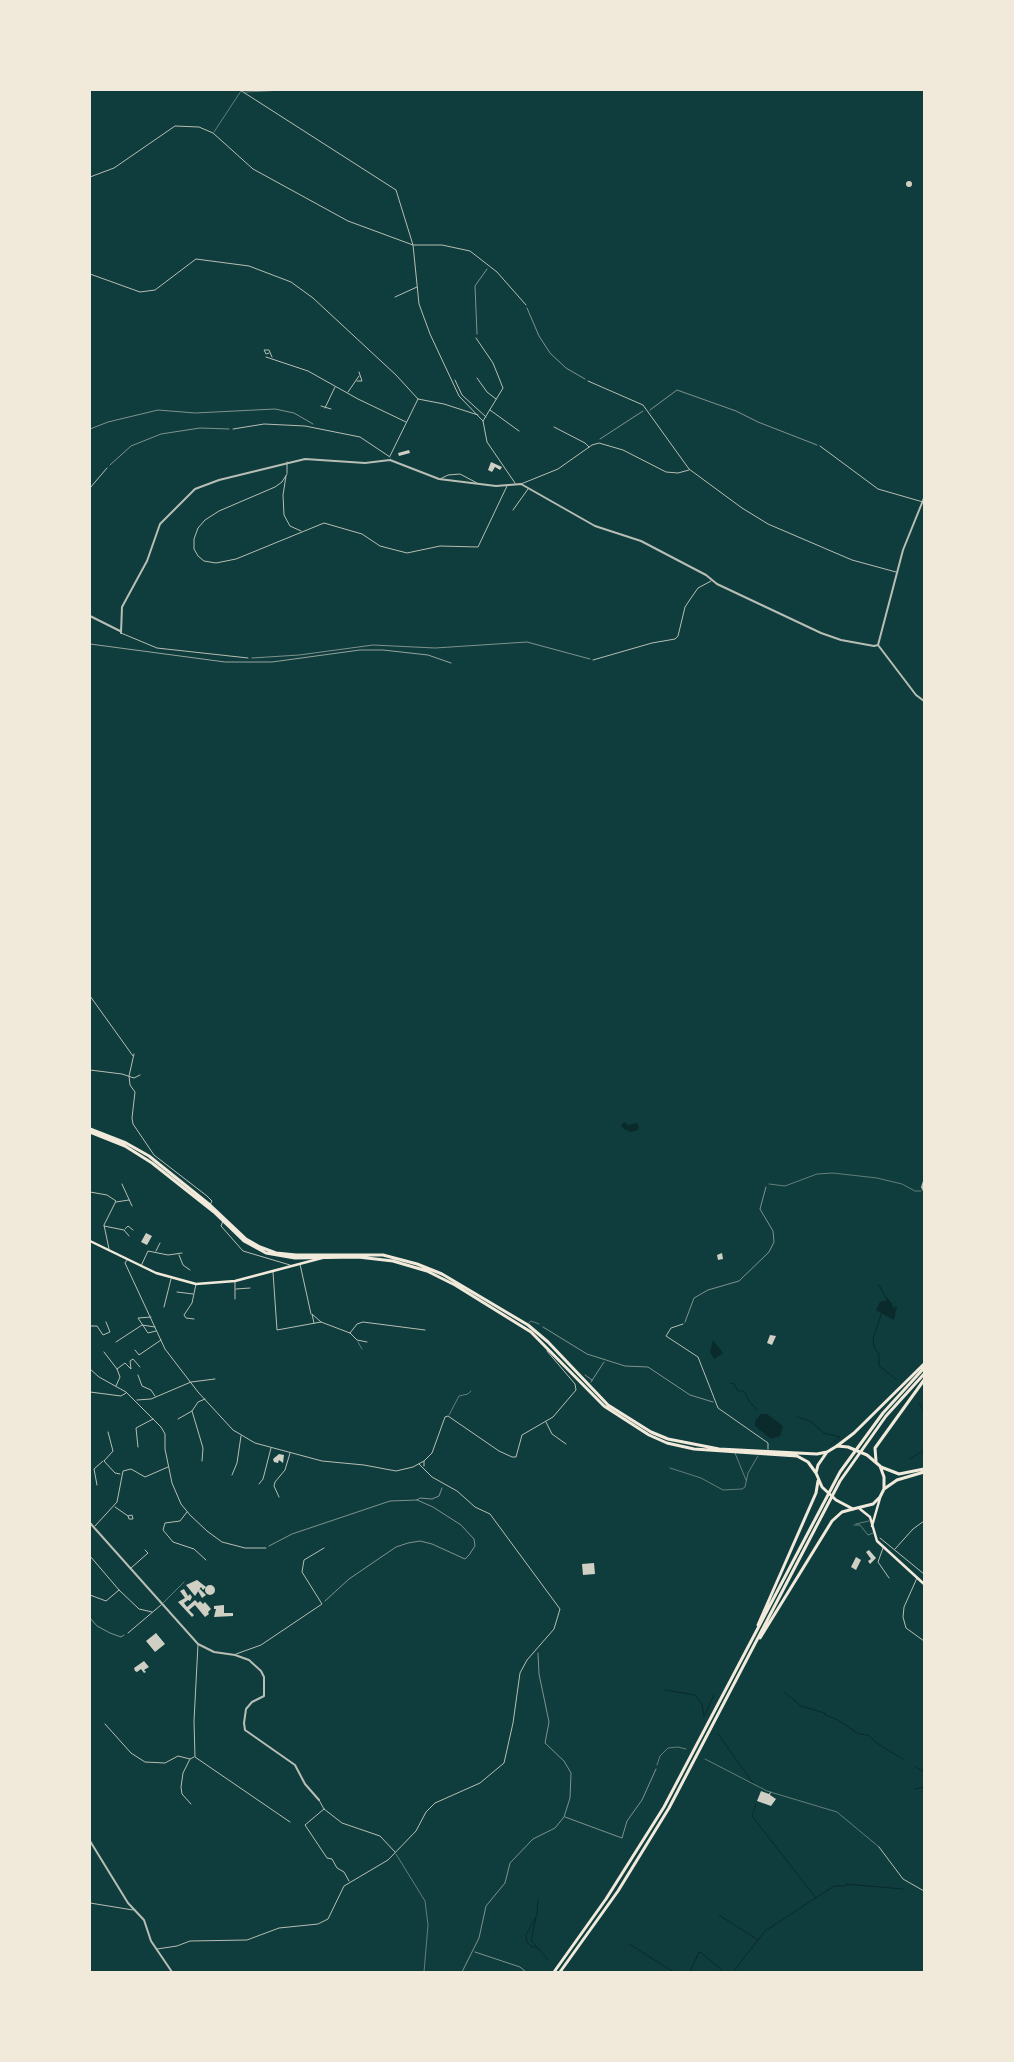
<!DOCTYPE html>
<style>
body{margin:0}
#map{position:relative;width:1014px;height:2062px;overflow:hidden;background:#0f3d3e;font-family:Montserrat,sans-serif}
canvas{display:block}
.frame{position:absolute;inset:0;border:91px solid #f1e9da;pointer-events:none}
</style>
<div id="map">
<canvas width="1014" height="2062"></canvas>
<div class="frame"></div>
</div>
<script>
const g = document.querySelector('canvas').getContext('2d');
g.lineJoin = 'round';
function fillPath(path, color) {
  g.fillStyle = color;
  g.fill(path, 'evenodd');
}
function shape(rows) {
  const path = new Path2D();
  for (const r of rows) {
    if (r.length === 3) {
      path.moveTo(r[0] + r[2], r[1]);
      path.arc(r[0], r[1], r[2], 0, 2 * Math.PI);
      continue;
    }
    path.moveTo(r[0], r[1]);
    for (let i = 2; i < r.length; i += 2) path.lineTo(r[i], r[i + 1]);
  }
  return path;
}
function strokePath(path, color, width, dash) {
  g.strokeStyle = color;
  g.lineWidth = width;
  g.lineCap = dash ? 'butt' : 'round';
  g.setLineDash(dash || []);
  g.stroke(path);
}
const water = shape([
 [624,1122,628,1125,637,1123,639,1126,638,1130,631,1132,624,1129,621,1126],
 [886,1297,892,1303,893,1308,897,1306,894,1320,876,1310,880,1302,886,1301],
 [713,1340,723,1353,714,1359,710,1352],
 [761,1414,767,1414,783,1426,780,1436,771,1439,755,1426,755,1421]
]);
const stream = shape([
 [879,1285,886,1298],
 [882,1312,873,1339,874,1347,879,1354,879,1366,896,1379],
 [730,1383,734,1384,738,1391,744,1391,749,1401,757,1410],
 [919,1403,924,1411],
 [797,1417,810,1421,824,1433,840,1437,830,1445],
 [924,1428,924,1433],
 [910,1459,924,1450],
 [665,1690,695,1695,702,1704,704,1716],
 [784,1692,801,1706,825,1713,825,1715,836,1719,859,1734,868,1735,878,1744,903,1759],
 [705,1714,714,1695],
 [718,1734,753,1783],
 [916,1767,924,1772],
 [915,1789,924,1787],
 [756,1804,752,1816,816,1898],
 [538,1899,537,1915,526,1935,527,1942,532,1947,537,1947,548,1960],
 [719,1915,758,1940],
 [536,1918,531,1940,536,1946],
 [629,1944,674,1972],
 [703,1954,724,1972],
 [690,1972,699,1952,702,1953],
 [733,1972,765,1931,834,1886,846,1886,846,1884,903,1889]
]);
const building = shape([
 [909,184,3],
 [409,450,410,453,399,456,398,453],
 [491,462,502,467,500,470,495,467,492,472,488,470],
 [146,1233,152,1236,147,1245,141,1242],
 [722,1253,723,1259,718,1260,717,1255],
 [770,1335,776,1336,772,1345,767,1343],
 [279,1454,284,1455,283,1463,279,1460,278,1463,274,1462,273,1459],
 [869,1550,876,1558,870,1564,868,1561,871,1559,866,1552],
 [856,1557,861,1560,856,1570,851,1567],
 [594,1563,595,1574,583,1575,582,1564],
 [197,1580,206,1587,203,1590,201,1587,195,1596,186,1585],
 [210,1590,5],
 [184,1589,188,1596,190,1594,192,1597,190,1601,188,1600,184,1603,187,1607,195,1600,198,1603,200,1601,203,1604,205,1602,211,1609,208,1612,209,1614,205,1617,195,1605,189,1610,194,1615,192,1617,178,1602,185,1598,180,1591],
 [200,1589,206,1595,202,1598,198,1591],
 [224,1605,224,1613,233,1613,233,1616,214,1617,216,1609,214,1609,214,1606],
 [156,1633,165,1644,155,1652,146,1641],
 [144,1661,149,1667,144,1670,146,1672,144,1673,141,1669,137,1672,135,1671,134,1668],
 [761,1791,769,1794,771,1791,770,1795,776,1799,771,1806,757,1801]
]);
const path = shape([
 [527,308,539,336,550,353,566,368,585,379],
 [477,334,475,286,487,269],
 [650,410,677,390,736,411,758,422,817,445],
 [90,429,108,422,158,410,195,413,275,409,294,413,313,424],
 [600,439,643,411],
 [110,465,131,446,161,434,200,428,229,429],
 [252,658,299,655,373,645,435,648,527,642,590,659],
 [685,1322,694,1298,708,1290,739,1281,769,1252,774,1242,773,1231,760,1209,766,1187],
 [543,1327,587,1354,625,1366,648,1367,690,1395,713,1402],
 [585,1375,592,1380],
 [591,1382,604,1362],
 [269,1546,292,1534,390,1501,417,1500,420,1498,432,1499,439,1496,442,1488],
 [325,1601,349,1579,396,1547,408,1543,420,1541,432,1544,465,1559,469,1555,475,1546,474,1539,461,1525,433,1507,417,1500],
 [90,1618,97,1626,110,1633,121,1637,124,1635],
 [565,1817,622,1838,627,1821,642,1800,656,1769],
 [475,1952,520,1967,526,1972],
 [462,1972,479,1938,486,1906,505,1883,510,1863,533,1839,555,1828,564,1817,570,1798,571,1773,564,1761,545,1743,549,1722,539,1674,538,1653]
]);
const service = shape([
 [245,92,285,90],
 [214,132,241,91],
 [769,1184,785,1186,817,1174,833,1173,877,1178,902,1184,915,1191,921,1191],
 [529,1323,531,1321,539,1324],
 [358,1342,362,1349],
 [449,1415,459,1396,468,1394,471,1391],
 [735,1453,746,1480],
 [670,1468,701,1478,723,1490,742,1489,745,1487,748,1473,758,1456],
 [856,1524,869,1521],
 [854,1525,860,1525,868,1535,873,1533],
 [163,1603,184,1582],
 [705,1759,767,1791,837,1812,879,1847],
 [657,1765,660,1756,668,1748,678,1747,686,1749],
 [396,1854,425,1901,428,1925,424,1972]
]);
const minor = shape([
 [240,90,396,190,413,245,419,304,430,334,459,396,483,421,487,442,515,483],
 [90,177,114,168,175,126,199,127,213,133,253,169,348,221,413,245,442,245,470,251,497,272,526,305],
 [90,274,140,292,155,290,196,259,249,266,291,282,313,298,396,375,418,399,444,404,478,415],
 [395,297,417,287],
 [476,338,493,363,503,388,483,421],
 [269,353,266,354,264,350,269,350,272,357],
 [266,357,308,371,358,399,406,422],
 [477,378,487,392,496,399],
 [455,380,462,395,486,417],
 [357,381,362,381,359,372],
 [588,381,643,405,689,469,742,508,768,524,852,560,896,572],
 [348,392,359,376],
 [321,406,331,409],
 [325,408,335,387],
 [490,410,519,431],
 [554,427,585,443,589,447],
 [233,429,264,424,305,426,360,437,390,457],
 [820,446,878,489,923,502],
 [390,456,418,399],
 [287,473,287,462],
 [287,474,282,482,275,487,219,511,205,520,198,528,194,539,194,549,198,556,204,561,216,563,236,559,324,523,362,534,380,546,407,553,440,546,478,547,507,486],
 [286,476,283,495,284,515,290,526,301,531],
 [440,479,448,475,460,474,477,483],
 [521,484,558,469,592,445,599,443,623,450,666,472,678,473,689,470],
 [90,488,107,468],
 [513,510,528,489],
 [121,633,157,648,248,658],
 [593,660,652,643,675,639,678,636,685,607,691,598,698,588,711,581],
 [90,996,133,1056],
 [134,1054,129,1076,130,1085,135,1092,132,1118,133,1124,154,1155,207,1196,212,1201,210,1205],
 [90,1070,122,1074,134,1078,140,1075],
 [122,1184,132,1206],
 [90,1192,107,1195,116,1201,104,1225,109,1249],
 [116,1202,129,1200],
 [223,1221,221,1226,243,1251,290,1265],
 [104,1226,124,1230,129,1236],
 [125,1229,128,1226,133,1230],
 [156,1251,160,1243],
 [179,1255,183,1265,190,1270],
 [127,1260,125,1263,165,1349,198,1392,233,1430,255,1443,322,1461,364,1465,396,1471,413,1467,424,1461],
 [300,1264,311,1314],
 [141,1266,148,1251,168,1255,182,1253],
 [90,1269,90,1276],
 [273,1272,277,1330,321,1322],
 [236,1289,250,1288],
 [177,1292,193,1294],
 [235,1299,235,1282],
 [164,1307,171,1279],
 [151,1317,138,1318,148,1333,156,1331],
 [194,1319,186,1318,184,1315,192,1303,196,1284],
 [314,1323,312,1314,321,1322,350,1333,357,1340,367,1342],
 [683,1324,671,1328,666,1336,698,1357,718,1408,768,1443,768,1449],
 [90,1326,97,1326,103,1335,110,1332,106,1322],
 [350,1333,357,1324,363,1322,425,1330],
 [116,1342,142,1325,155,1327],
 [135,1350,139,1355,161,1340],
 [104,1352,117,1369,120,1377,116,1386],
 [90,1369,99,1377,126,1392,161,1427,165,1434,165,1449,172,1483,181,1504,190,1515,207,1531,222,1542,245,1548,266,1548],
 [117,1369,125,1363,131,1369,130,1361,133,1359,140,1367],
 [138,1375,142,1386,151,1390,155,1396],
 [90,1392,121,1396,126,1393],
 [137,1400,151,1399,191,1382,215,1379],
 [192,1411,203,1448,202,1461],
 [178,1419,192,1411,198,1402,205,1399],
 [546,1422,552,1434,566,1444],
 [108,1432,113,1451,104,1461,115,1473,120,1474],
 [138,1447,136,1428,153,1419],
 [424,1466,424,1461,432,1453,445,1417,448,1416,499,1451,512,1457,516,1457,522,1435,553,1417,576,1390,575,1384,547,1351],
 [232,1475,237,1463,241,1436],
 [259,1484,263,1479,271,1448],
 [97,1485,94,1469,103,1461],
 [279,1497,274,1486,275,1482,285,1470,290,1453],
 [115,1507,128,1516,132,1515,133,1519,129,1519,128,1516],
 [187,1512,180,1521,165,1523,163,1530,173,1542,194,1549,206,1560],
 [95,1526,117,1502,123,1471,131,1469,145,1477,168,1467],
 [880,1538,924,1574],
 [883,1548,878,1562,889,1578],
 [895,1549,913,1529,924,1521],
 [90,1556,119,1590,139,1609,152,1612],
 [131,1568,148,1553,145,1550],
 [917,1578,904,1607,903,1617,906,1628,924,1641],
 [90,1595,106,1601,119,1590],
 [128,1633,161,1605],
 [198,1644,194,1721,195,1757,290,1822],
 [236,1654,261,1645,322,1604,302,1572,304,1560,324,1548],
 [105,1724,131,1753,145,1762,165,1763,178,1756,190,1759,194,1757],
 [190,1759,183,1773,181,1787,182,1794,191,1804],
 [319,1800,324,1809,342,1823,380,1836,395,1852],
 [324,1809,305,1825,327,1858,332,1859,337,1868,344,1872,349,1881],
 [879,1847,903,1879,924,1891],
 [90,1903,133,1910],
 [157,1949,177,1946,190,1941,247,1940,279,1928,318,1924,328,1919,344,1886,388,1860,416,1831,426,1812,435,1803,480,1783,504,1763,513,1723,520,1673,527,1660,554,1629,560,1609,490,1514,475,1507,457,1491,432,1477,419,1464]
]);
const tertiary = shape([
 [924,498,903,550,878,645,916,695,924,701],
 [90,616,120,631],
 [121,633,122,607,147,561,160,524,195,489,219,480,305,459,365,463,390,460,439,479,496,486,521,484,595,526,641,541,706,575,717,584,821,633,841,640,874,646,878,645],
 [924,1181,922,1187,924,1191],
 [90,1523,198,1644,214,1652,235,1655,249,1660,261,1671,264,1677,264,1696,252,1702,246,1709,244,1723,245,1730,295,1765,305,1784,319,1800],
 [90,1841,128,1903,144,1920,151,1941,172,1972]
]);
const secondary = shape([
 [90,1241,156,1273,196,1284,235,1281,322,1258],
 [860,1509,870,1517,877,1541,924,1584],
 [872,1526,880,1498]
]);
const trunk = shape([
 [90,1129,126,1143,149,1156,210,1205,246,1239,260,1247,276,1253,296,1255,383,1255,417,1264,442,1274,528,1325,548,1342,608,1405,651,1432,668,1439,719,1449,817,1454,827,1452],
 [90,1132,125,1146,152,1163,214,1212,244,1241,266,1253,295,1258,358,1257,393,1261,427,1271,455,1285,531,1332,604,1406,649,1435,667,1443,694,1449,797,1456,808,1462,816,1473],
 [837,1446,848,1447,867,1455,880,1466,884,1477,884,1489,880,1497,873,1504,853,1509,836,1500,822,1487,816,1473,818,1465,827,1452,837,1446],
 [881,1467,899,1474,924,1469],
 [884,1489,897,1480,924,1472]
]);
const motorway = shape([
 [837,1446,854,1433,924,1364],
 [876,1461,875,1448,924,1380],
 [758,1625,816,1493,818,1481],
 [760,1638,832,1521,842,1512,853,1509],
 [554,1972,606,1899,664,1807,840,1472,883,1413,924,1368],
 [560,1972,618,1891,669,1808,840,1481,886,1416,924,1374]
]);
const rail = shape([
 [90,644,225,662,272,662,360,650,383,650,428,655,451,663]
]);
fillPath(water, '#0a2a2b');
strokePath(stream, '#0a2a2b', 1);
fillPath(building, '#cfcfc3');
strokePath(path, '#f1e9da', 0.5);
strokePath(service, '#b8beb3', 0.5);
strokePath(minor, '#b8beb3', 1);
strokePath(tertiary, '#b8beb3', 2);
strokePath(secondary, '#f1e9da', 2.5);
strokePath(trunk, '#f1e9da', 3);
strokePath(motorway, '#f1e9da', 3);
strokePath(rail, '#97a49c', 1);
</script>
